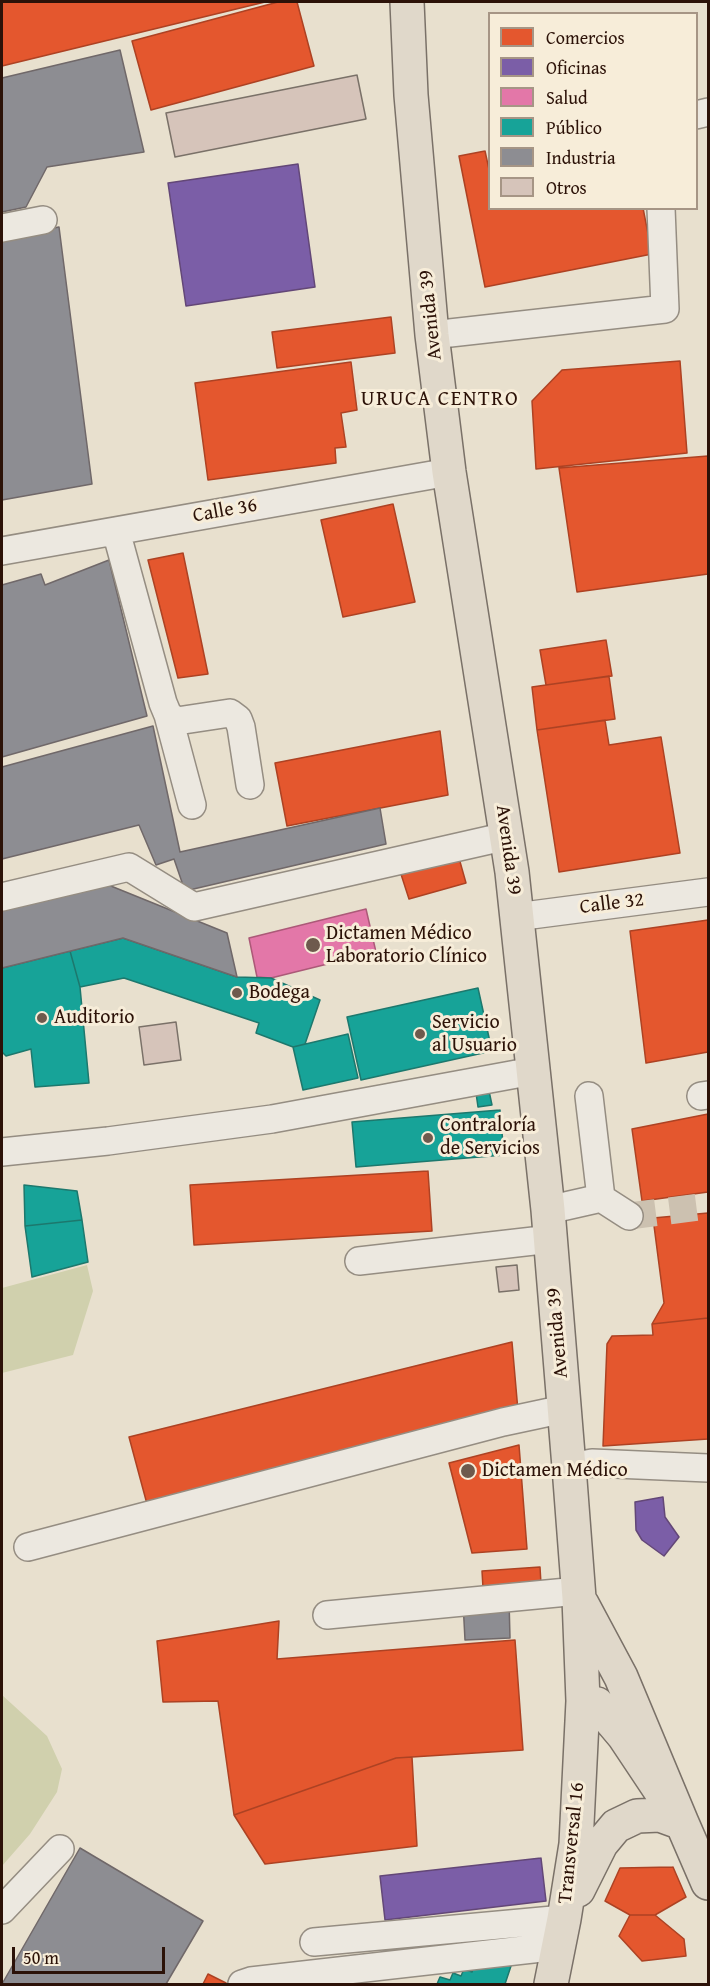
<!DOCTYPE html>
<meta charset="utf-8">
<style>
body{margin:0}
#map{position:relative;width:710px;height:1986px;overflow:hidden;background:#e8e0ce;font-family:"Gentium Book Plus",serif}
canvas{display:block}
.frame{position:absolute;inset:0;border:3px solid #2c1208;pointer-events:none}
.legend{position:absolute;left:488px;top:12px;width:210px;height:198px;box-sizing:border-box;background:#f7edd9;border:2px solid #a69585;margin:0;padding:8px 10px;list-style:none;font-size:18px;color:#2c1208}
.legend li{display:flex;align-items:center;gap:12px;height:30px}
.legend b{width:30px;border:2px solid #a69585}
.scale{position:absolute;left:12px;top:1947px;width:153px;height:27px;box-sizing:border-box;border:3px solid #2c1208;border-top:0;padding-left:8px;font-size:18px;line-height:21px;white-space:nowrap;color:#2c1208;-webkit-text-stroke:4px #f7edd9;paint-order:stroke}
</style>
<div id="map">
<canvas width="710" height="1986"></canvas>
<div class="frame"></div>
<ul class="legend">
<li><b style="height:16px;background:#e4572e"></b>Comercios</li>
<li><b style="height:16px;background:#7b5ea7"></b>Oficinas</li>
<li><b style="height:16px;background:#e377a8"></b>Salud</li>
<li><b style="height:16px;background:#17a398"></b>Público</li>
<li><b style="height:16px;background:#8d8d92"></b>Industria</li>
<li><b style="height:16px;background:#d6c4ba"></b>Otros</li>
</ul>
<div class="scale">50 m</div>
</div>
<script>
const g = document.querySelector('canvas').getContext('2d');
g.lineJoin = 'round';
function fillPath(path, color) {
  g.fillStyle = color;
  g.fill(path, 'evenodd');
}
function shape(rows) {
  const path = new Path2D();
  for (const r of rows) {
    path.moveTo(r[0], r[1]);
    for (let i = 2; i < r.length; i += 2) path.lineTo(r[i], r[i + 1]);
  }
  return path;
}
function strokePath(path, color, width, dash) {
  g.strokeStyle = color;
  g.lineWidth = width;
  g.lineCap = dash ? 'butt' : 'round';
  g.setLineDash(dash || []);
  g.stroke(path);
}
function drawText(font, color, halo, rows, align = 'center') {
  g.font = font + ' "Gentium Book Plus",serif';
  g.lineWidth = 6;
  g.setLineDash([]);
  g.textBaseline = 'middle';
  g.strokeStyle = halo;
  g.fillStyle = color;
  for (const [text, x, y, turn = 0] of rows) {
    g.save();
    g.translate(x, y);
    g.rotate((+turn || 0) * Math.PI / 180);
    g.textAlign = isNaN(turn) ? turn : align;
    if (halo) g.strokeText(text, 0, 0);
    g.fillText(text, 0, 0);
    g.restore();
  }
}
const green = shape([
 [87,1265,93,1291,73,1355,2,1373,2,1288],
 [2,1695,47,1736,62,1769,57,1792,30,1834,2,1866]
]);
const shops = shape([
 [2,2,265,2,2,66,2,2],
 [278,2,297,2,314,66,151,110,132,41,278,2],
 [485,151,490,174,490,208,643,208,652,254,485,287,459,156,485,151],
 [391,317,395,353,277,368,272,332,391,317],
 [680,361,687,453,536,469,532,401,562,370,680,361],
 [351,362,357,410,341,413,346,447,335,448,336,463,208,480,195,383,351,362],
 [708,456,708,574,577,592,559,468,708,456],
 [393,504,415,602,343,617,321,520,393,504],
 [183,553,208,674,178,678,148,560,183,553],
 [606,640,612,676,546,685,540,650,606,640],
 [609,676,615,719,537,730,532,687,609,676],
 [605,720,609,745,661,737,680,853,559,872,537,730,605,720],
 [440,731,448,795,287,826,275,763,440,731],
 [457,851,466,883,409,899,399,868,457,851],
 [708,920,708,1052,646,1063,630,931,708,920],
 [708,1114,708,1192,642,1201,632,1129,708,1114],
 [428,1171,432,1231,194,1245,190,1185,428,1171],
 [708,1213,708,1318,652,1324,664,1303,653,1218,708,1213],
 [708,1318,708,1439,603,1446,607,1344,612,1336,653,1335,652,1324,708,1318],
 [512,1342,518,1411,147,1504,129,1437,512,1342],
 [519,1445,527,1549,472,1553,449,1463,519,1445],
 [540,1567,541,1584,483,1588,482,1571,540,1567],
 [279,1621,277,1659,515,1640,523,1750,396,1758,234,1815,218,1701,163,1702,157,1641,279,1621],
 [412,1757,417,1846,265,1864,234,1815,396,1758,412,1757],
 [673,1867,686,1897,655,1915,630,1915,605,1901,620,1868,673,1867],
 [630,1915,655,1915,684,1939,686,1956,642,1961,619,1936,630,1915],
 [208,1974,226,1983,226,1984,203,1984,208,1974]
]);
const offices = shape([
 [298,164,315,287,186,306,168,183,298,164],
 [663,1497,665,1517,679,1537,664,1556,642,1540,636,1530,635,1502,663,1497],
 [541,1858,546,1901,385,1920,380,1876,541,1858]
]);
const health = shape([
 [366,909,376,952,271,978,257,977,249,938,366,909]
]);
const public = shape([
 [123,938,237,977,271,978,320,1000,305,1044,293,1047,256,1033,259,1023,124,978,80,987,70,951,123,938],
 [70,951,80,987,89,1083,35,1087,31,1049,6,1056,2,1052,2,968,70,951],
 [478,988,492,1051,361,1080,347,1017,478,988],
 [348,1034,358,1078,303,1090,293,1047,348,1034],
 [489,1091,492,1105,478,1107,476,1093,489,1091],
 [500,1110,504,1155,356,1167,352,1122,500,1110],
 [24,1185,77,1191,82,1220,25,1226,24,1185],
 [82,1220,88,1262,32,1277,25,1226,82,1220],
 [487,1957,511,1966,505,1984,437,1984,440,1977,450,1980,453,1973,461,1976,464,1969,472,1972,474,1966,482,1969,487,1957]
]);
const industry = shape([
 [120,50,144,152,47,167,26,207,2,212,2,78,120,50],
 [59,227,92,484,2,500,2,238,59,227],
 [109,560,147,716,2,757,2,585,41,574,45,585,109,560],
 [153,726,180,852,380,808,386,844,185,891,174,859,156,865,139,825,2,859,2,767,153,726],
 [101,882,227,933,237,977,123,938,2,968,2,907,101,882],
 [509,1600,510,1638,465,1640,463,1602,509,1600],
 [80,1848,203,1921,166,1984,2,1984,80,1848]
]);
const building = shape([
 [357,75,366,119,175,157,166,113,357,75],
 [176,1022,181,1060,144,1065,139,1027,176,1022],
 [517,1265,519,1290,499,1292,496,1267,517,1265]
]);
const minorTunnel = shape([
 [629,1216,708,1206]
]);
const minor = shape([
 [696,115,708,112],
 [2,228,43,220],
 [432,335,665,309,661,208],
 [116,531,163,703,168,715,177,721,230,713,238,719,241,727,250,785],
 [2,551,449,472],
 [168,715,192,805],
 [2,897,129,867,194,907,507,836],
 [516,917,708,892],
 [701,1096,708,1095],
 [2,1152,108,1141,272,1119,533,1071],
 [601,1198,629,1216],
 [548,1210,601,1198,589,1096],
 [359,1261,551,1239],
 [569,1467,592,1463,708,1468],
 [28,1547,503,1422,564,1409],
 [327,1615,578,1591],
 [2,1910,60,1849],
 [314,1942,564,1919],
 [242,1984,251,1981,559,1946]
]);
const major = shape([
 [407,2,411,95,432,335,449,472,512,872,548,1210,569,1467,579,1598,583,1701,576,1844,564,1919,551,1984],
 [582,1604,621,1677,682,1823],
 [583,1701,597,1704,624,1736,682,1823,708,1883],
 [578,1890,601,1844,616,1826,637,1816,660,1815,682,1823]
]);
const markers = [
 [313,945,8,"#6e5a4d"],
 [237,993,6,"#6e5a4d"],
 [42,1018,6,"#6e5a4d"],
 [420,1034,6,"#6e5a4d"],
 [428,1138,6,"#6e5a4d"],
 [468,1471,8,"#6e5a4d"]
];
const streetNames = [
 ["Avenida 39",431,315,-96],
 ["Calle 36",225,511,-10],
 ["Avenida 39",508,850,82],
 ["Calle 32",612,904,-7],
 ["Avenida 39",558,1333,-95],
 ["Transversal 16",572,1843,-84]
];
const poiNames = [
 ["Dictamen Médico",326,934],
 ["Laboratorio Clínico",326,957],
 ["Bodega",249,993],
 ["Auditorio",54,1018],
 ["Servicio",432,1023],
 ["al Usuario",432,1046],
 ["Contraloría",440,1126],
 ["de Servicios",440,1149],
 ["Dictamen Médico",482,1471]
];
const neighbourhoodNames = [
 ["URUCA CENTRO",440,400]
];
fillPath(green, '#d0d0ad');
fillPath(shops, '#e4572e');
strokePath(shops, '#ad4223', 1.5);
fillPath(offices, '#7b5ea7');
strokePath(offices, '#634777', 1.5);
fillPath(health, '#e377a8');
strokePath(health, '#ac5978', 1.5);
fillPath(public, '#17a398');
strokePath(public, '#1d786d', 1.5);
fillPath(industry, '#8d8d92');
strokePath(industry, '#706869', 1.5);
fillPath(building, '#d6c4ba');
strokePath(building, '#7a7168', 1.5);
strokePath(minorTunnel, '#ccc1b0', 27, [27, 14]);
strokePath(minor, '#958d82', 30);
strokePath(major, '#7a7168', 36);
strokePath(minor, '#ece8e0', 27);
strokePath(major, '#e0d8ca', 33);
for (const [x, y, r, color] of markers) {
  const dot = new Path2D();
  dot.arc(x, y, r, 0, 2 * Math.PI);
  g.fillStyle = color;
  g.fill(dot);
  strokePath(dot, '#f7edd9', 2);
}
drawText('20px', '#2c1208', '#f7edd9', streetNames);
drawText('20px', '#2c1208', '#f7edd9', poiNames, 'left');
g.letterSpacing = '1.5px';
drawText('21px', '#2c1208', '#f7edd9', neighbourhoodNames);
g.letterSpacing = '0px';
</script>
